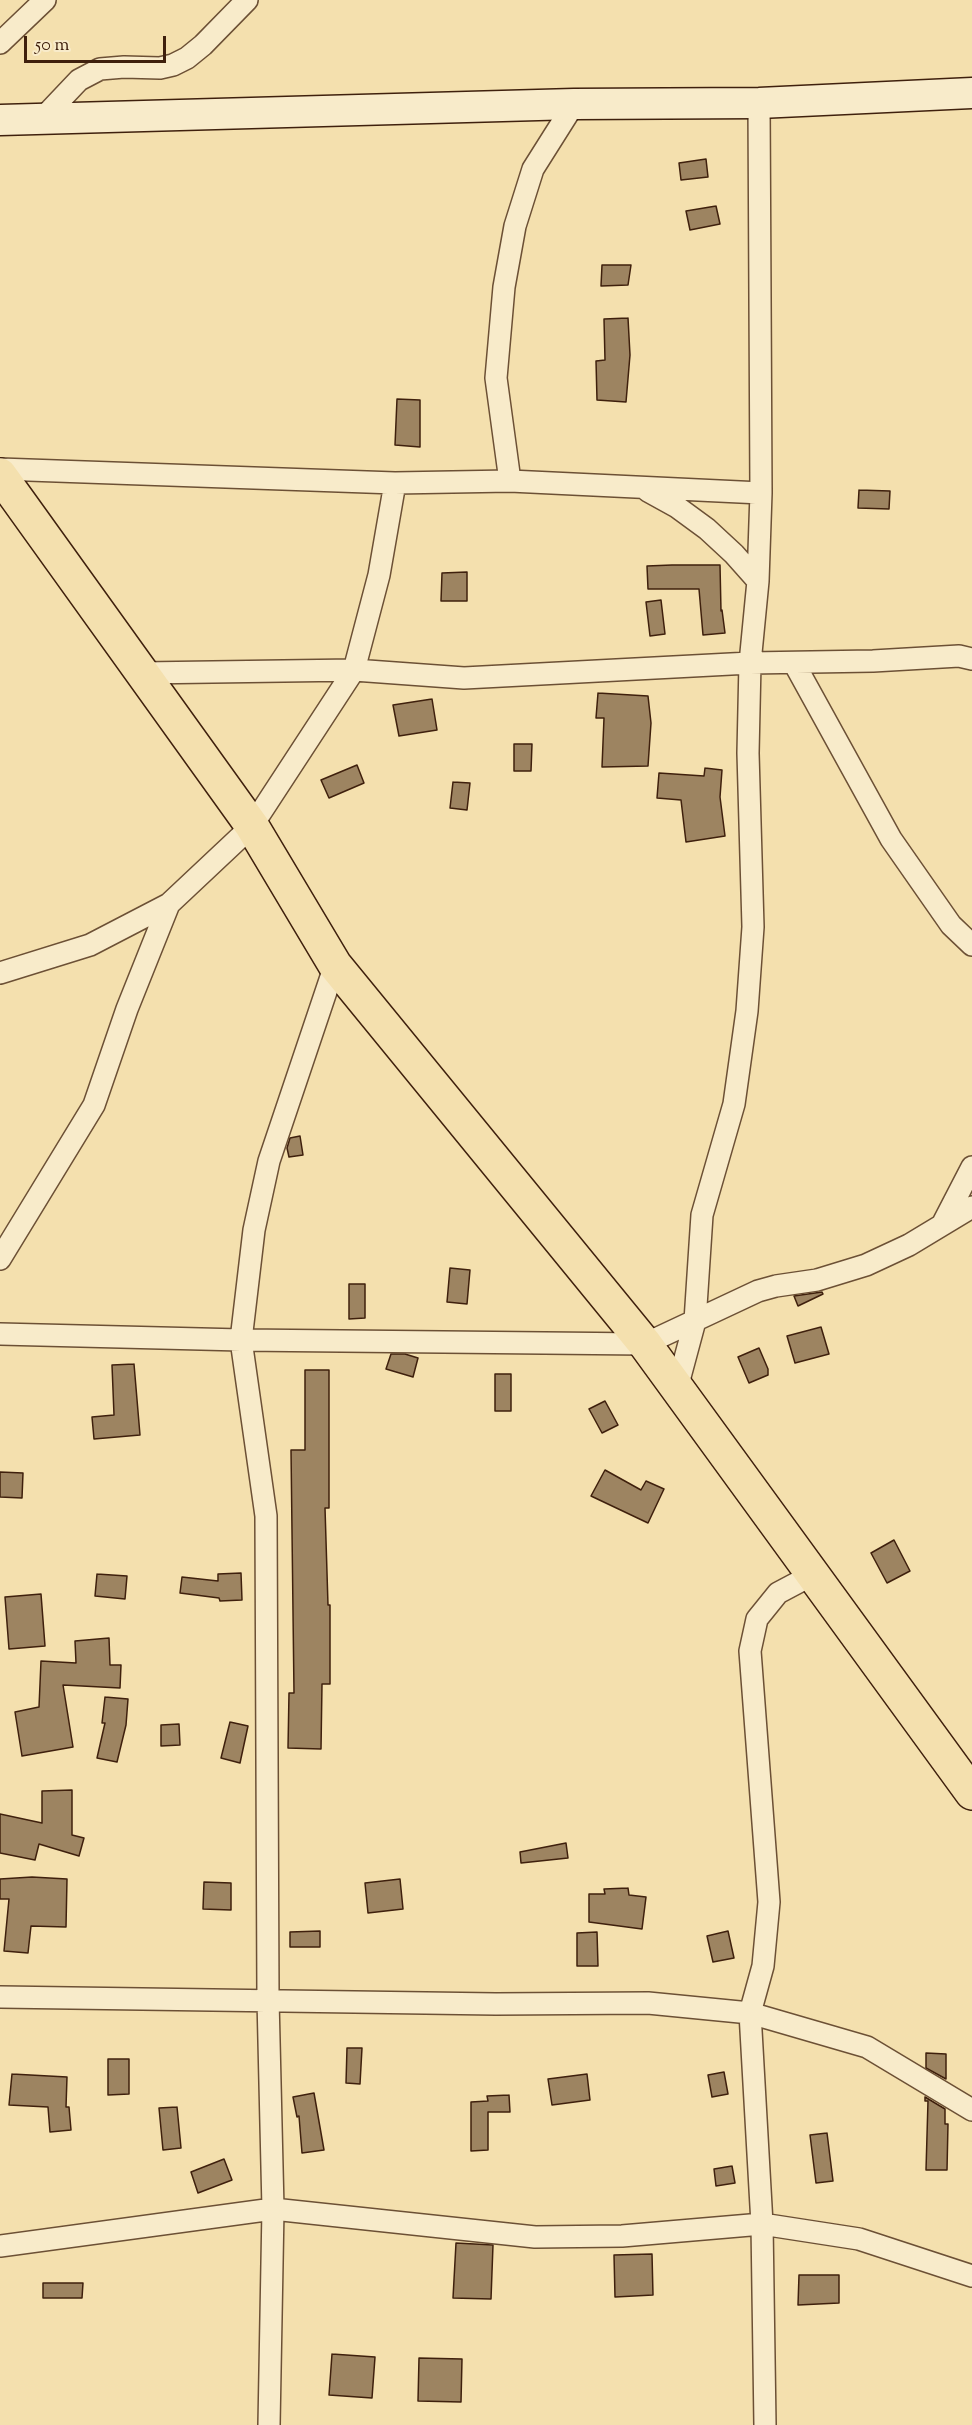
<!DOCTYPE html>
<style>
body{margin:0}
#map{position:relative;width:972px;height:2425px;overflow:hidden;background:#f4e0ae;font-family:"Sorts Mill Goudy",serif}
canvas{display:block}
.scale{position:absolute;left:24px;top:36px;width:142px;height:27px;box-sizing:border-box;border:3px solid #3f200d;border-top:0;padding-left:8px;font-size:18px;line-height:21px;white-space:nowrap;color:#3f200d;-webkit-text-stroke:4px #f8ebca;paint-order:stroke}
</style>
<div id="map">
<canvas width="972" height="2425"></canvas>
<div class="scale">50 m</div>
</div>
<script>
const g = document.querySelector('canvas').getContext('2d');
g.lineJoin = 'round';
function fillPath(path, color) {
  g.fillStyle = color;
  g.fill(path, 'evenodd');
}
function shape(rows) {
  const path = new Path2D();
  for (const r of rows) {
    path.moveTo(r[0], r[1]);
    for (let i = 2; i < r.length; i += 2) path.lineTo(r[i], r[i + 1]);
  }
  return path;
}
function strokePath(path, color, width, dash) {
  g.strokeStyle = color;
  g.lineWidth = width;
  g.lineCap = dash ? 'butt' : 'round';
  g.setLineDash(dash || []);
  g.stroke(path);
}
const building = shape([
 [706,159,708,177,681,180,679,163,706,159],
 [716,206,720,224,690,230,686,211,716,206],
 [602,265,631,265,628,285,601,286,602,265],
 [628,318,630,355,626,402,597,400,596,361,605,360,604,319,628,318],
 [397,399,420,400,420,447,395,445,397,399],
 [859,490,890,491,889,509,858,508,859,490],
 [672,565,720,565,721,611,722,610,725,633,703,635,699,589,648,589,647,566,672,565],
 [467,572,467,601,441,601,442,573,467,572],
 [661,600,665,634,650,636,646,602,661,600],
 [598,693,648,696,651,723,648,766,602,767,604,718,596,718,598,693],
 [432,699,437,730,399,736,393,705,432,699],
 [514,744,532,744,531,771,514,771,514,744],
 [357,765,364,783,329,798,321,780,357,765],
 [705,768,722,770,720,797,725,836,686,842,681,800,657,798,659,773,704,776,705,768],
 [453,782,470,783,467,810,450,808,453,782],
 [300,1136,303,1155,289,1157,287,1148,290,1138,300,1136],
 [450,1268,470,1270,467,1304,447,1302,450,1268],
 [349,1284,365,1284,365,1318,349,1319,349,1284],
 [822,1292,823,1294,798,1306,794,1296,822,1292],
 [821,1327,829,1354,795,1363,787,1336,821,1327],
 [759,1348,768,1369,768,1375,749,1383,738,1357,759,1348],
 [391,1354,405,1354,418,1358,413,1377,386,1369,391,1354],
 [134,1364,140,1435,94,1439,92,1417,114,1415,112,1365,134,1364],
 [305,1370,329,1370,329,1508,325,1508,328,1605,330,1605,330,1684,322,1684,321,1749,288,1748,289,1693,294,1693,291,1450,305,1450,305,1370],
 [495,1374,511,1374,511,1411,495,1411,495,1374],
 [605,1401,618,1425,602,1433,589,1409,605,1401],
 [605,1470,641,1490,646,1481,664,1489,648,1523,591,1496,605,1470],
 [0,1472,23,1473,22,1498,0,1497,0,1472],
 [894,1540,910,1571,887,1583,871,1553,894,1540],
 [241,1573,242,1600,220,1601,219,1598,180,1593,182,1577,218,1581,218,1574,241,1573],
 [97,1574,127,1576,125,1599,95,1596,97,1574],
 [41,1594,45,1646,9,1649,5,1597,41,1594],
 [109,1638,110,1665,121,1665,120,1688,63,1685,73,1747,22,1756,15,1712,39,1707,41,1661,76,1663,75,1641,109,1638],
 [105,1697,128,1699,126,1725,117,1762,97,1758,105,1723,102,1723,105,1697],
 [230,1722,248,1726,240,1763,221,1758,230,1722],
 [179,1724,180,1745,161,1746,161,1725,179,1724],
 [72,1790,72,1835,84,1838,79,1856,39,1844,35,1860,0,1853,0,1814,42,1823,42,1791,72,1790],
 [566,1843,568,1858,521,1863,520,1852,566,1843],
 [32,1877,67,1879,66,1927,31,1926,28,1953,4,1951,9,1899,0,1899,0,1879,32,1877],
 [400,1879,403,1909,368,1913,365,1883,400,1879],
 [204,1882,231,1883,231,1910,203,1909,204,1882],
 [628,1888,629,1895,646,1897,642,1929,589,1922,589,1894,605,1894,604,1889,628,1888],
 [320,1931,320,1947,290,1947,290,1932,320,1931],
 [728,1931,734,1958,713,1962,707,1936,728,1931],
 [597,1932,598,1966,577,1966,577,1933,597,1932],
 [347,2048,362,2048,360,2084,346,2083,347,2048],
 [926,2053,946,2054,946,2079,926,2068,926,2053],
 [108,2059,129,2059,129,2094,108,2095,108,2059],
 [724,2072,728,2094,712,2097,708,2075,724,2072],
 [12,2074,67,2077,66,2107,69,2107,71,2130,50,2132,48,2107,9,2105,12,2074],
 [587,2074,590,2100,552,2105,548,2079,587,2074],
 [314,2093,324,2150,302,2153,299,2116,297,2117,293,2097,314,2093],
 [509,2095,510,2112,488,2112,488,2150,471,2151,471,2102,488,2101,487,2096,509,2095],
 [925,2097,945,2109,945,2124,948,2124,947,2170,926,2170,928,2101,925,2101,925,2097],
 [177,2107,181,2148,163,2150,159,2108,177,2107],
 [827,2133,833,2181,816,2183,810,2135,827,2133],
 [224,2159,232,2180,198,2193,191,2172,224,2159],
 [732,2166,735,2183,716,2186,714,2169,732,2166],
 [456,2243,493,2245,491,2299,453,2298,456,2243],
 [652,2254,653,2295,615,2297,614,2255,652,2254],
 [799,2275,839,2275,839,2303,798,2305,799,2275],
 [43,2283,83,2283,82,2298,43,2298,43,2283],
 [332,2354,375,2357,372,2398,329,2395,332,2354],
 [419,2358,462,2359,461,2402,418,2401,419,2358]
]);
const minor = shape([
 [0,43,45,0],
 [43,118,79,80,100,69,124,67,160,68,173,65,187,58,203,45,247,0],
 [0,469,395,483,510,481,761,493],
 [510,481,496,378,504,287,515,226,533,169,574,104],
 [648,491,677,507,707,529,734,554,758,581],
 [794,663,891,839,951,925,972,945],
 [142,673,354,670,464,678,750,663,873,661,959,656,972,659],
 [0,973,90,945,169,904],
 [942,1225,972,1167],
 [0,1259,94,1105,127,1009,169,904,252,826,354,670,379,575,395,483],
 [0,1334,241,1340,645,1344,758,1291,776,1286,817,1280,866,1265,909,1245,972,1207],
 [677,1388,695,1321,702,1215,734,1104,747,1011,753,927,748,753,750,663,758,581,761,493,759,103],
 [0,1997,496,2004,648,2003,750,2013,867,2047,972,2110],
 [0,2246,273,2209,535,2237,622,2236,762,2224,859,2239,972,2276],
 [269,2425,273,2209,268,1999,266,1516,241,1340,254,1230,269,1161,335,965],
 [765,2425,762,2224,750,2013,763,1966,769,1902,750,1651,757,1619,778,1593,812,1575]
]);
const secondary = shape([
 [0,120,574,104,759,103,972,93]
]);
const trunk = shape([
 [0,475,252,826,335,965,645,1344,972,1793]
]);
fillPath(building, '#9d8461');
strokePath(building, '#3f200d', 1.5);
strokePath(minor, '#6c5035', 24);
strokePath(secondary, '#3f200d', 33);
strokePath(trunk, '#3f200d', 36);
strokePath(minor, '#f8ebca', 21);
strokePath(secondary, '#f8ebca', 30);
strokePath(trunk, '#f4e0ae', 33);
</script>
